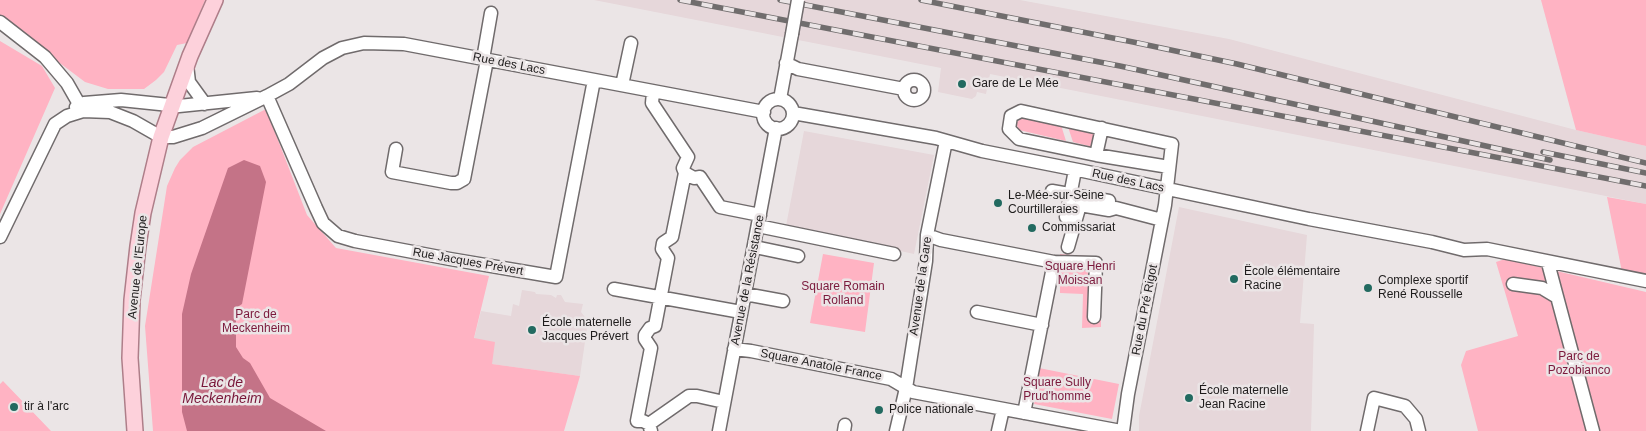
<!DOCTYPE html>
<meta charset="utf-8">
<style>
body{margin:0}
canvas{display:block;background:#ebe5e6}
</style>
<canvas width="1646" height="431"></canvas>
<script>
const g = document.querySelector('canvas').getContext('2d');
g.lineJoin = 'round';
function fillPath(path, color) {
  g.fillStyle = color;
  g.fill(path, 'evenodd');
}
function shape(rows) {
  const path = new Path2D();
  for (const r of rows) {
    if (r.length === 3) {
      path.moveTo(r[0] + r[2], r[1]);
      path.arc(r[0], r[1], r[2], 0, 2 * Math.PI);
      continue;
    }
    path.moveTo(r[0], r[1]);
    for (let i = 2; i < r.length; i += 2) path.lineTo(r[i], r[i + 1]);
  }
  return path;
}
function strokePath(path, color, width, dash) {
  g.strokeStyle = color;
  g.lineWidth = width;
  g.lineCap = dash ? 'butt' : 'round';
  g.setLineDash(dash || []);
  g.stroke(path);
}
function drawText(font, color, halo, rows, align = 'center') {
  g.font = font + ' Helvetica,sans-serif';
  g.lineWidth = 5;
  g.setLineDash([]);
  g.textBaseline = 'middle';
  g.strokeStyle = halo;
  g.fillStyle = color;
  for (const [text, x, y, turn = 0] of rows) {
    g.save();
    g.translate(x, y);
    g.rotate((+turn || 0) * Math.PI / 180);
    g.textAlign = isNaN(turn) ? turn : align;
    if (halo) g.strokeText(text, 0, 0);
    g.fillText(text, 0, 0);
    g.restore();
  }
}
const built = shape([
 [594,0,1020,0,1229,39,1576,130,1646,146,1646,204,990,74,986,94,977,92,976,96,972,99,938,92,941,68],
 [804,131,934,155,914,254,786,226],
 [1179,207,1307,235,1300,323,1314,324,1311,431,1139,431,1139,416],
 [522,290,535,292,536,294,551,295,556,298,557,295,561,295,565,302,583,304,581,312,588,321,580,376,492,364,474,339,481,311,511,316,513,304,519,306]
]);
const green = shape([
 [0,0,205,0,187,43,177,45,164,72,156,80,144,89,108,89,85,82,0,18],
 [1541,0,1646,0,1646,146,1576,130],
 [0,41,42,66,55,88,0,214],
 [266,109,307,215,336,248,489,276,474,338,495,342,492,364,580,376,564,431,153,431,145,326,167,186,175,168,180,160,193,147],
 [1022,117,1061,125,1066,141,1019,130,1016,123],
 [1068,127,1096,133,1093,147,1073,142],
 [1607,197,1646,204,1646,276,1622,272],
 [823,254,874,263,865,332,810,323],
 [1060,254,1101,257,1101,327,1082,328,1083,294,1060,293],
 [1505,259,1646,292,1646,431,1478,431,1461,365,1466,351,1518,336,1496,262],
 [1039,368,1119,384,1112,419,1034,404],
 [3,381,51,431,0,431,0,384]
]);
const water = shape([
 [244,160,260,166,266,182,242,304,236,308,236,347,243,358,250,363,270,398,326,431,187,431,182,412,182,314,191,274,228,168]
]);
const minor = shape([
 [0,22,45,57,67,83,83,111],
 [483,59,491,13],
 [786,63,798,69,904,89],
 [187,65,189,82,205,104],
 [914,90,10],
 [622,85,631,43],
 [267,96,316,208,323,223,338,236,355,241,450,259,556,277,594,80],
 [780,99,792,34],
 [778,114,15],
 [76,107,84,103,121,100,179,106,257,98],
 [793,113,936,138,982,151,1083,171,1309,219,1432,242,1464,250,1487,249,1646,281],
 [396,149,392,172,451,183,457,183,464,179,487,60],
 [1096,155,1102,128],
 [685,173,694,178,700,177,720,207,760,215],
 [1052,191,1109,201],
 [1066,217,1075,170],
 [758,226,894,254],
 [927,235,941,240,1054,262,1096,263,1094,317],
 [0,237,55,124,67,116,83,111,110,112,133,121,161,137,173,137,202,128,267,96,289,84,323,58,342,48,364,43,404,44,764,112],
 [755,247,798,256],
 [1068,247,1080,205,1109,210,1116,208,1162,220],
 [1548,263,1593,431],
 [1513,284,1542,288,1557,297],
 [614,289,741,312],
 [745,294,783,301],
 [977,312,1042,325],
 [734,349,751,351,891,379,913,392,1121,431],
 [1024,413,1054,262],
 [649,424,689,396,697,396,724,402],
 [651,431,649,424,643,421,637,421,651,348,645,339,645,335,650,328,655,326,668,258,662,249,663,243,672,237,685,173,683,168,688,157,652,103,653,92],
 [719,431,776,128],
 [844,431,845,425],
 [896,431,906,388,926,261,927,235,946,141],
 [998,431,1003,409],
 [1123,431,1128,394,1165,205,1172,144,1021,111,1011,116,1009,129,1019,139,1096,155,1169,167],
 [1367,431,1374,398,1405,406,1416,419,1419,431]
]);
const major = shape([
 [135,431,130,358,132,300,138,246,143,213,161,137,190,56,215,0]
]);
const rail = shape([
 [680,0,1646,186],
 [780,0,1120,66,1550,160],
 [921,0,1133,42,1237,64,1646,163],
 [1543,152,1646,173]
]);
const minorBridge = shape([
 [792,34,798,0]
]);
const markers = [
 [962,84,5,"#226a60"],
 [998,203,5,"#226a60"],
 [1032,228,5,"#226a60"],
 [1234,279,5,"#226a60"],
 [1368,288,5,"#226a60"],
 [532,330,5,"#226a60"],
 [1189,398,5,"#226a60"],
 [14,407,5,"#226a60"],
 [879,410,5,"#226a60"]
];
const streetNames = [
 ["Rue des Lacs",509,64,11],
 ["Rue des Lacs",1128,181,12],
 ["Rue Jacques Prévert",468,262,10],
 ["Avenue de l'Europe",138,267,-84],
 ["Avenue de la Résistance",748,280,-79],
 ["Avenue de la Gare",921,286,-82],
 ["Rue du Pré Rigot",1145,310,-79],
 ["Square Anatole France",821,365,11]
];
const poiNames = [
 ["Gare de Le Mée",972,84],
 ["Le-Mée-sur-Seine",1008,196],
 ["Courtilleraies",1008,210],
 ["Commissariat",1042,228],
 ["Ëcole élémentaire",1244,272],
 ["Racine",1244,286],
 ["Complexe sportif",1378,281],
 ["René Rousselle",1378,295],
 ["École maternelle",542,323],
 ["Jacques Prévert",542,337],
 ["École maternelle",1199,391],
 ["Jean Racine",1199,405],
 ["tir à l'arc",24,407],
 ["Police nationale",889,410]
];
const parkNames = [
 ["Square Henri",1080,267],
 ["Moissan",1080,281],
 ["Square Romain",843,287],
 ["Rolland",843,301],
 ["Parc de",256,315],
 ["Meckenheim",256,329],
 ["Parc de",1579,357],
 ["Pozobianco",1579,371],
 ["Square Sully",1057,383],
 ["Prud'homme",1057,397]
];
const waterNames = [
 ["Lac de",222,383],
 ["Meckenheim",222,399]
];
fillPath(built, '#e6d7da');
fillPath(green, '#ffb3c3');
fillPath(water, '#c47387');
strokePath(minor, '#706b6c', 15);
strokePath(major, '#ae7e89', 18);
strokePath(minor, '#fff', 12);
strokePath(major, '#fdd1db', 15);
strokePath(rail, '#706d6d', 5.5);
strokePath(rail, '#ebe5e6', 4, [11]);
strokePath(minorBridge, '#706b6c', 15, []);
strokePath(minorBridge, '#fff', 12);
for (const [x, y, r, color] of markers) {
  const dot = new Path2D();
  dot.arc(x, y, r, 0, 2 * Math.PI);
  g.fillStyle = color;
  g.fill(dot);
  strokePath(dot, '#ebe5e6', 2);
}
drawText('12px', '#1e1c1c', '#ebe5e6', streetNames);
drawText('12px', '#1e1c1c', '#ebe5e6', poiNames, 'left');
drawText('12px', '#7b193c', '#ebe5e6', parkNames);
drawText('italic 14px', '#781639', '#ebe5e6', waterNames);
</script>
